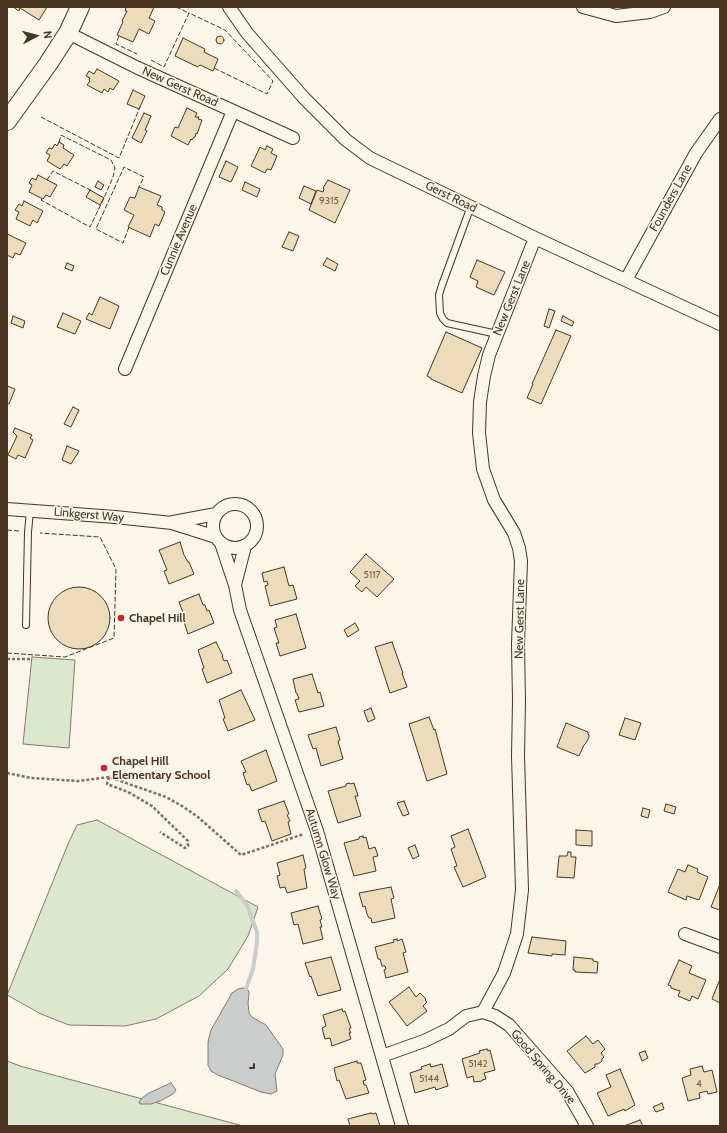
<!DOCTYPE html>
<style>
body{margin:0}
#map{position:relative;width:727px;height:1133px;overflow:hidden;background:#fbf6e9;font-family:Cabin,sans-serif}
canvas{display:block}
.frame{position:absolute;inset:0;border:8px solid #4a3520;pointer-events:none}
.north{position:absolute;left:16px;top:16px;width:40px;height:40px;-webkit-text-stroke:3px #fbf6e9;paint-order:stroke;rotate:84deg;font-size:11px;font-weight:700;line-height:16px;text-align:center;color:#4a3520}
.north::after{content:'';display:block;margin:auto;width:14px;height:18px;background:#4a3520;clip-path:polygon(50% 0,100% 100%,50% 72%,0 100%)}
</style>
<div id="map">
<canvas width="727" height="1133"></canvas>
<div class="frame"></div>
<div class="north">N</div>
</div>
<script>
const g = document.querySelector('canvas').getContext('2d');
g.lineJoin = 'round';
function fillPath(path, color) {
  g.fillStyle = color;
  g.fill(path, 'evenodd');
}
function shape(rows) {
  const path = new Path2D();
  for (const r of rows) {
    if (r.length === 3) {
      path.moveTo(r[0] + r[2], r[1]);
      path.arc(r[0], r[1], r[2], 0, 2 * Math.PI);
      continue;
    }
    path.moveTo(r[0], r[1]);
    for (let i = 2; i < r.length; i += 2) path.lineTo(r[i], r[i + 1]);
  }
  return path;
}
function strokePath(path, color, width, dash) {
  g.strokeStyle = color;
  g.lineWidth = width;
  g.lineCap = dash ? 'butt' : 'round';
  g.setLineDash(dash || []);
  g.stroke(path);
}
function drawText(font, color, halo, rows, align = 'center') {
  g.font = font + ' Cabin,sans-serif';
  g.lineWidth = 3;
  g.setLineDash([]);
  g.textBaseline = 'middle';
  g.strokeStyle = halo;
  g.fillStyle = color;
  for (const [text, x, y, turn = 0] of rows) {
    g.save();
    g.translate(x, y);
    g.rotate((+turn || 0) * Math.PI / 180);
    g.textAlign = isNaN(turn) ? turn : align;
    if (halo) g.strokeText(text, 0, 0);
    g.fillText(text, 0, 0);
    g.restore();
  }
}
const green = shape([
 [32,657,75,660,69,748,23,744,32,657],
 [97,820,258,907,248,936,228,969,199,996,156,1019,125,1026,69,1025,41,1014,7,995,68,844,77,825,97,820],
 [7,1061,20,1066,243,1126,7,1126,7,1061]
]);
const water = shape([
 [243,988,248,990,249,993,248,1003,249,1013,252,1017,266,1025,283,1049,283,1055,275,1074,277,1091,271,1094,261,1092,218,1075,211,1071,208,1065,208,1042,211,1030,232,993,238,989,243,988],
 [171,1083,176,1090,173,1094,160,1101,151,1104,140,1104,139,1102,142,1098,149,1093,171,1083]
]);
const stream = shape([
 [236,891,247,905,257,932,257,943,253,969,246,989]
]);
const building = shape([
 [13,7,47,7,39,20,20,8,19,11,13,7],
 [126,7,154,7,149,18,155,21,149,34,139,29,133,42,117,35,123,22,122,21,127,11,125,11,126,7],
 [220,40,4],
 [183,38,205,49,204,52,218,59,213,71,200,65,198,67,175,56,183,38],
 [97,69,119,81,113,90,110,88,108,92,104,89,102,93,87,85,90,81,89,80,90,78,86,76,89,71,94,74,97,69],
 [133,90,145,96,139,109,127,104,133,90],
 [187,108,197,113,195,117,199,117,198,119,202,120,197,134,196,133,195,137,194,137,192,140,191,139,188,145,171,136,175,127,178,128,187,108],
 [144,113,151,116,145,130,147,131,141,143,132,138,144,113],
 [59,142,64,145,63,148,74,155,67,166,64,164,60,169,47,161,50,155,46,153,49,148,52,149,55,144,57,146,59,142],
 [267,146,273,149,271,153,277,156,271,170,267,169,265,173,251,166,260,147,265,150,267,146],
 [226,161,238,167,231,182,219,177,226,161],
 [38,175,57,185,50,197,46,195,43,199,29,192,32,185,29,183,32,178,36,180,38,175],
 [328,180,350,190,335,223,309,210,317,190,323,192,324,189,323,188,328,180],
 [98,181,104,185,101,190,95,187,98,181],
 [245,182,260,189,257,197,242,190,245,182],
 [304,186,316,191,311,204,299,198,304,186],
 [139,187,161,196,157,205,162,207,162,210,165,212,159,226,155,224,150,237,128,227,134,215,124,210,130,197,135,198,139,187],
 [90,190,104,198,100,205,86,197,90,190],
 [24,201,43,211,37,223,33,220,30,226,16,219,19,212,15,210,19,204,22,206,24,201],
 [289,232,299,236,293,251,282,247,289,232],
 [7,234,26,243,20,255,15,253,13,258,7,255,7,234],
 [327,258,338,264,335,271,323,265,327,258],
 [477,260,505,272,494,295,476,287,478,281,470,277,477,260],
 [67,263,74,266,72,271,65,268,67,263],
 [100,297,119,306,110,329,86,319,89,313,92,315,100,297],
 [549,309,555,311,549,328,544,326,549,309],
 [63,313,81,321,75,334,57,327,63,313],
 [13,316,25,321,23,328,11,323,13,316],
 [563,316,574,322,572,326,561,321,563,316],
 [556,330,571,336,541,404,527,398,533,384,532,384,556,330],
 [446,332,482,348,462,393,431,379,431,378,427,376,446,332],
 [7,386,15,389,9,404,7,403,7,386],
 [73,407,79,410,71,427,64,424,73,407],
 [15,428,32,435,30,438,33,440,25,458,18,455,16,459,8,455,17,436,13,432,15,428],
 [67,446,79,451,71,464,62,460,67,446],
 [180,542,184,555,188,562,189,562,194,574,169,584,164,571,167,570,159,550,180,542],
 [366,554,394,579,377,597,366,587,362,592,355,586,360,581,350,572,366,554],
 [284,567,289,586,293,585,297,599,270,606,265,586,268,585,267,581,264,582,262,573,284,567],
 [79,618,31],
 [199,594,203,605,205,605,207,611,209,610,214,623,188,634,184,622,186,620,179,602,199,594],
 [296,614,306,648,280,656,276,643,279,643,274,628,277,627,275,620,296,614],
 [355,623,359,630,348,637,344,630,355,623],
 [216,642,223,656,222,656,224,661,227,660,232,673,207,683,202,669,204,668,198,650,216,642],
 [392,642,403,673,402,673,407,687,390,693,375,647,392,642],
 [312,674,318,693,320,692,324,706,299,712,295,700,299,699,297,693,296,693,293,679,312,674],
 [241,690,255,720,228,731,223,719,225,718,219,700,241,690],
 [371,708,375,719,368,722,364,711,371,708],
 [429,717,434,730,435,729,447,774,427,781,409,724,429,717],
 [625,718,641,723,635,740,619,735,625,718],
 [566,723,588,732,588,734,589,735,589,737,586,743,584,745,579,756,557,747,566,723],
 [336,727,340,740,338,741,343,759,321,766,316,748,313,749,308,735,336,727],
 [266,750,277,781,252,791,249,784,247,785,243,773,246,772,241,761,266,750],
 [349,783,350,784,354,783,358,796,355,796,361,816,338,823,328,791,346,786,346,784,349,783],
 [284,801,289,814,287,815,290,821,288,822,291,834,272,841,265,821,262,822,258,810,284,801],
 [404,801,409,814,403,816,397,803,404,801],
 [666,804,676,807,674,814,664,811,666,804],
 [643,808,650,810,648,818,641,816,643,808],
 [468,829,486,877,463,887,454,867,457,866,451,849,455,847,451,836,468,829],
 [576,830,592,831,592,846,576,845,576,830],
 [363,836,363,838,366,837,369,849,375,847,378,856,373,857,376,871,354,876,344,843,359,839,359,837,363,836],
 [415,845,419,856,413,859,408,848,415,845],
 [568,852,571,852,571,857,576,857,574,878,557,877,559,856,567,856,568,852],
 [303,855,306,868,304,869,307,888,287,893,285,887,280,888,277,876,280,875,277,863,303,855],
 [688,865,698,869,697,872,708,877,699,900,687,896,686,900,668,892,678,869,685,872,688,865],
 [720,884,720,910,711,907,720,884],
 [391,887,394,898,391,899,395,918,372,923,371,918,369,918,367,914,365,906,363,907,359,893,391,887],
 [318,906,322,919,320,920,322,927,320,927,323,939,303,944,298,924,294,925,291,913,318,906],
 [532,937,566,941,565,955,552,954,552,956,528,953,532,937],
 [397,939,397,941,402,939,406,952,403,953,408,972,386,978,384,970,386,969,385,966,382,966,380,959,378,959,375,947,394,942,393,940,397,939],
 [331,957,341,990,318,996,311,976,310,977,305,963,331,957],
 [574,957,593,959,593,961,598,962,597,973,575,972,575,970,573,970,574,957],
 [679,960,692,966,689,973,706,980,698,999,692,996,690,1001,678,996,680,991,671,988,671,986,668,985,679,960],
 [720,979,720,1003,712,999,720,979],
 [409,987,416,997,420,993,426,999,425,1000,427,1002,423,1006,427,1011,407,1026,389,1002,409,987],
 [342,1009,343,1012,345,1011,351,1028,349,1029,351,1033,349,1033,351,1039,332,1046,330,1038,325,1039,322,1028,326,1026,323,1015,342,1009],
 [586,1036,593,1044,598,1040,605,1049,601,1053,604,1057,602,1059,602,1061,598,1064,595,1064,595,1067,585,1073,567,1051,586,1036],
 [487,1049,488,1051,490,1050,495,1070,484,1073,486,1079,482,1080,482,1081,474,1082,473,1076,467,1078,462,1059,480,1053,479,1051,487,1049],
 [645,1051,648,1058,642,1061,639,1053,645,1051],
 [357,1061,357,1063,361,1063,366,1080,363,1081,364,1085,366,1085,369,1093,346,1099,339,1080,337,1081,334,1068,357,1061],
 [430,1064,431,1067,442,1064,448,1086,436,1090,435,1087,415,1093,410,1073,422,1069,421,1067,430,1064],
 [702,1066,704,1072,712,1070,717,1092,708,1094,707,1091,699,1093,700,1098,688,1101,682,1078,691,1075,690,1069,702,1066],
 [620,1069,635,1105,625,1111,624,1109,608,1116,597,1093,611,1087,606,1075,620,1069],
 [662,1103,664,1109,656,1112,653,1107,662,1103],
 [371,1113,372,1114,376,1113,380,1126,350,1126,348,1119,371,1113],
 [640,1120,643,1126,624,1126,640,1120]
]);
const path = shape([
 [7,659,30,659],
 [7,773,31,778,78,781,109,777,166,797,182,806,198,817,241,855,304,834],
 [109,777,107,784,128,792,152,806,188,841,188,846,185,848,160,832]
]);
const lane = shape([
 [471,206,442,285,439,295,440,313,443,319,447,323,497,334],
 [26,625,28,532,30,511]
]);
const street = shape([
 [229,7,247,33,304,98,346,140,370,158,535,238,720,324],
 [583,7,616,16,650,12,664,7],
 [68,33,138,68,293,138],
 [626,280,696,153,720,119],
 [125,369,233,111],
 [235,526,22],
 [7,509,115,517,172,523,216,537],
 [173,522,216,514],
 [221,543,235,585,240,610,317,831,402,1126],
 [235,585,245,546],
 [685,934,720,947],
 [483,1012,504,973,517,934,522,890,518,756,519,701,518,644,521,561,519,548,514,533,494,500,483,469,479,433,480,402,484,376,489,355,535,238],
 [382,1056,424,1041,449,1029,466,1016,483,1012,495,1016,509,1025,567,1091,587,1126]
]);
const secondary = shape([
 [7,121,48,64,68,33,80,7]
]);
const fence = shape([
 [176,7,189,13],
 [119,36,116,44,137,54],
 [151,60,164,67,189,13,225,30,273,81,267,94,214,68],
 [41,117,119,158,140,107],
 [47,180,53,171,92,191],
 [42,199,41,200,90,227,104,198,113,177,115,168,111,160,61,135,59,142],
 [129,227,123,243,96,229,124,167,144,177,139,187],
 [7,530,19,531],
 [7,653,65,657,114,638,116,569,100,537,40,533]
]);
const wall = shape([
 [250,1068,254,1068,254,1064]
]);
const markers = [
 [121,618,4,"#c62828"],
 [104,768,4,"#c62828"]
];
const numberNames = [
 ["9315",329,201],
 ["5117",372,575],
 ["5142",478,1064],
 ["5144",429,1079],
 ["4",699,1084]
];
const streetNames = [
 ["New Gerst Road",180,87,24],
 ["Gerst Road",451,197,26],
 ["Founders Lane",671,198,-61],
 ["Cunnie Avenue",179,240,-67],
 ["New Gerst Lane",512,298,-68],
 ["Linkgerst Way",89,515,5],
 ["New Gerst Lane",520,619,-89],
 ["Autumn Glow Way",323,854,73],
 ["Good Spring Drive",543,1067,50]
];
const poiNames = [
 ["Chapel Hill",129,618],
 ["Chapel Hill",112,761],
 ["Elementary School",112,775]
];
fillPath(green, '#dce7d0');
strokePath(green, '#887966', 1);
fillPath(water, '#c9cecd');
strokePath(water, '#887966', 1);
strokePath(stream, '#c9cecd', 4);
fillPath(building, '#ecdcbc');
strokePath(building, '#4a3520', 1);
strokePath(lane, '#4a3520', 8);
strokePath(street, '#4a3520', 14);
strokePath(secondary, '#4a3520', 20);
strokePath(path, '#7f6f5c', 2.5, [3, 2]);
strokePath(lane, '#fbf6e9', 6);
strokePath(street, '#fbf6e9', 12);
strokePath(secondary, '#fbf6e9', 18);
strokePath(fence, '#4a3520', 1, [5, 2]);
strokePath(wall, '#4a3520', 2);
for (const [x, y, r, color] of markers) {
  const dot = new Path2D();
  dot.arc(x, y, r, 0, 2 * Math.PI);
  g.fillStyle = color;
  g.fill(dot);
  strokePath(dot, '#fbf6e9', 1.5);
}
drawText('10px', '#725f47', null, numberNames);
drawText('12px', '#4a3520', '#fbf6e9', streetNames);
drawText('bold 12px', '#4a3520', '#fbf6e9', poiNames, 'left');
</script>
